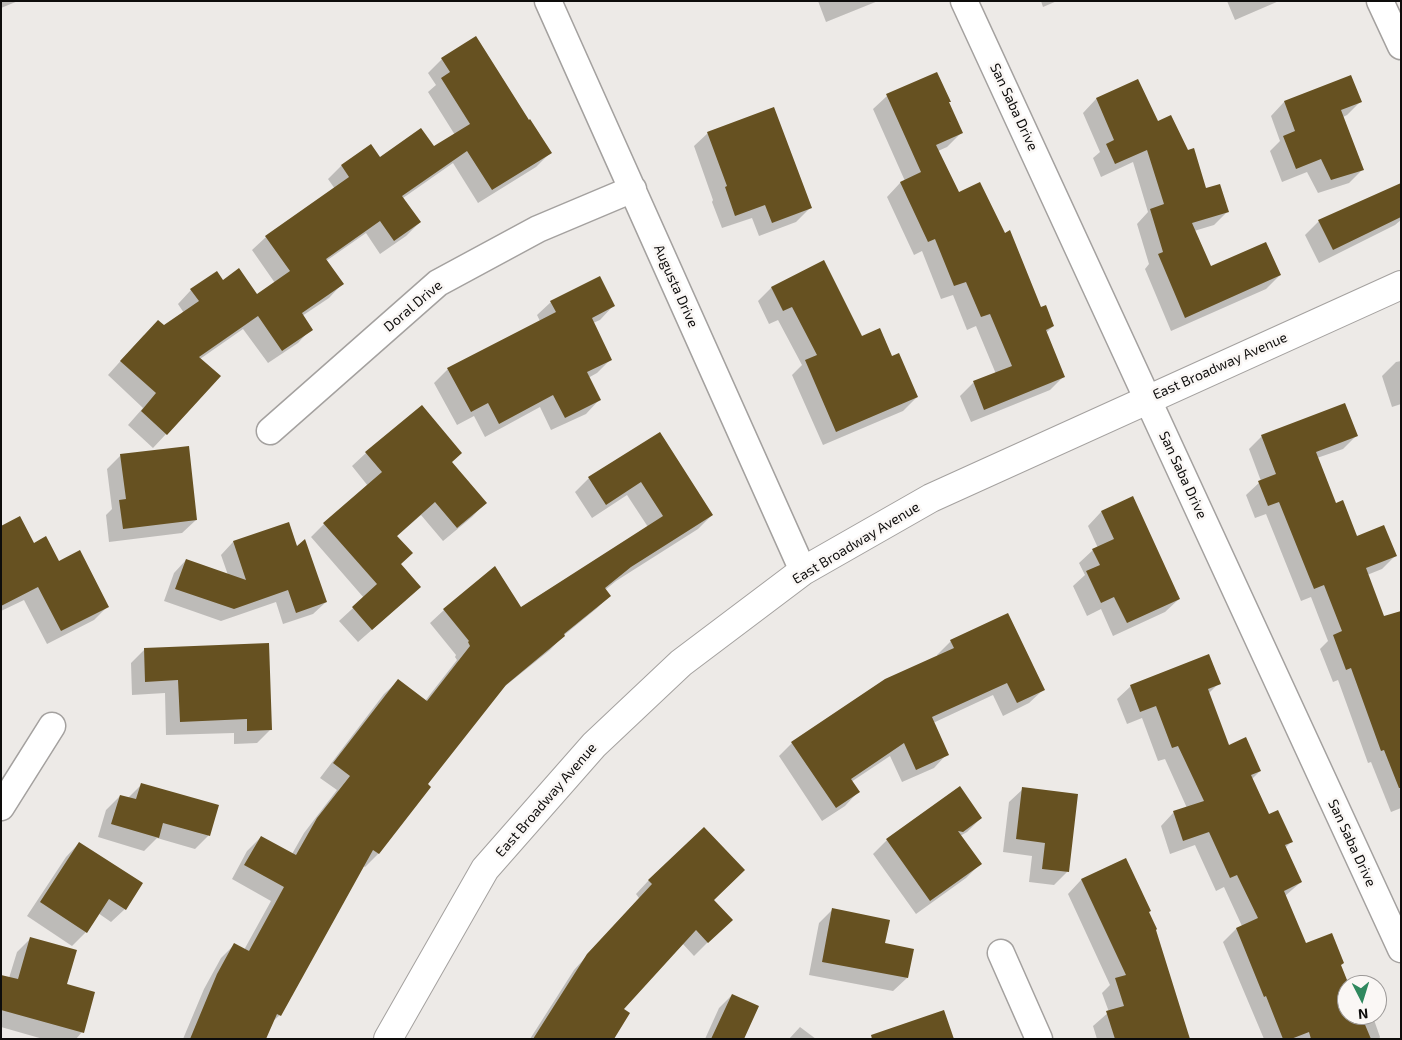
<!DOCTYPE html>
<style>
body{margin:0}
#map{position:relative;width:1402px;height:1040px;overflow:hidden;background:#edeae7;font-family:"Exo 2",sans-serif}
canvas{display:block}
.frame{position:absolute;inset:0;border:2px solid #0e0d0c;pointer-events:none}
.north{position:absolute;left:1337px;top:975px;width:50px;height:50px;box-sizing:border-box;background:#faf7f5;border:1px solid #9c9998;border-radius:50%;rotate:175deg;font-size:14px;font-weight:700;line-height:20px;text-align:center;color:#0e0d0c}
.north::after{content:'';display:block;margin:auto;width:18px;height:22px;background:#2f885e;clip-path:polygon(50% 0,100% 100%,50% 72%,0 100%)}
</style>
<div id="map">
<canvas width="1402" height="1040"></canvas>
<div class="frame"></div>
<div class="north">N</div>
</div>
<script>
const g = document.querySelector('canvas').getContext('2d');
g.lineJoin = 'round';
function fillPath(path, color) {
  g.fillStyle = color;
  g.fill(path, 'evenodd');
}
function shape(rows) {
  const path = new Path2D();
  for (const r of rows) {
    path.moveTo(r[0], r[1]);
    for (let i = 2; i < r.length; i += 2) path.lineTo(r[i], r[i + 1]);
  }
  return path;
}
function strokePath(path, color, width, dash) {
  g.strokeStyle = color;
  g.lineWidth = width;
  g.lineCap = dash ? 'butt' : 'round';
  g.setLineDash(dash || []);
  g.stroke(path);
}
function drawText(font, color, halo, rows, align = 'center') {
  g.font = font + ' "Exo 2",sans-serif';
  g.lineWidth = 5;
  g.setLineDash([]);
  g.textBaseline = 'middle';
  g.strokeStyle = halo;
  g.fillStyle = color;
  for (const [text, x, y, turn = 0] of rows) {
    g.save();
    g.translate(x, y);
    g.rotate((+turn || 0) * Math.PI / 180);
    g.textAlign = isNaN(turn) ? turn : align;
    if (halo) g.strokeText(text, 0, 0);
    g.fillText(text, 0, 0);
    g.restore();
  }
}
const shadow = shape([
 [1,1,18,1,1,8],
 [818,1,878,1,826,22],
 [1041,1,1057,1,1043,7],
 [1227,1,1279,1,1235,20],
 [475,38,550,153,536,167,478,203,453,163,403,198,420,222,406,236,380,254,366,233,326,261,342,284,329,298,302,316,311,329,298,343,268,363,243,329,200,359,219,377,153,448,128,425,143,408,108,375,144,335,164,327,184,313,178,304,191,290,223,281,257,296,275,283,252,250,266,237,335,189,328,179,341,166,434,148,455,135,428,92,436,85,428,73,442,59],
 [937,73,948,103,961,133,947,147,938,151,958,194,1053,326,1046,333,1064,376,1050,390,971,422,960,396,973,383,996,374,976,326,967,330,953,295,941,299,922,251,914,255,887,197,900,183,905,181,873,109,887,96],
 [1351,77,1360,102,1347,115,1343,117,1363,169,1349,183,1318,193,1307,172,1282,182,1270,151,1280,141,1271,116,1284,102],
 [1138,81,1157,122,1206,190,1228,211,1214,225,1194,231,1211,267,1280,275,1266,289,1171,331,1145,269,1149,264,1137,224,1148,212,1133,162,1101,177,1093,158,1100,152,1083,113,1096,99],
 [708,133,810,208,796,222,759,236,752,218,722,228,712,202,713,200,694,146],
 [1401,196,1401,220,1395,225,1319,263,1305,235,1319,221],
 [823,262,861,338,891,358,917,397,903,411,823,445,792,375,802,365,778,320,769,324,758,301,771,288],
 [551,302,613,306,600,320,593,323,611,359,597,373,588,378,599,400,586,414,551,430,540,407,485,437,474,416,457,425,434,383,448,369,540,321,537,315],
 [1401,361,1401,404,1392,407,1382,376,1396,362],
 [660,433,712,515,698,529,616,581,605,590,610,596,596,609,563,636,550,650,499,691,426,785,379,853,365,867,363,866,280,1015,272,1022,265,1039,183,1039,204,989,221,958,234,945,244,950,271,901,232,879,247,851,261,837,292,854,304,833,337,790,320,778,384,694,398,681,425,701,457,660,455,657,456,655,430,623,444,610,520,608,648,527,627,495,592,518,575,492,589,478],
 [1262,436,1356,436,1343,449,1317,458,1335,504,1357,538,1395,556,1382,569,1367,575,1384,618,1401,612,1401,808,1391,812,1371,762,1368,763,1338,680,1333,682,1320,649,1328,641,1311,597,1301,601,1266,514,1255,518,1246,495,1261,481,1249,449],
 [366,453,451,462,485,503,472,517,443,541,421,515,396,537,406,600,358,642,339,621,364,598,311,537,324,524,368,486,352,466],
 [121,455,196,520,182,533,109,542,106,515,112,509,107,469],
 [1132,498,1179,599,1165,612,1113,636,1101,609,1087,616,1073,586,1085,575,1079,563,1093,550,1098,548,1088,526,1101,512],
 [288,523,297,548,326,602,313,614,283,624,276,602,221,621,164,601,174,573,186,560,228,575,221,555,233,542],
 [1,527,33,545,58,563,108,606,94,620,47,644,24,600,1,611],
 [951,641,1043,690,1029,703,1003,716,993,695,933,723,947,754,934,768,902,782,890,756,851,782,858,792,845,806,822,821,779,756,792,743,938,657,937,655],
 [145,649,271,729,257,743,234,744,234,733,166,735,165,693,132,695,131,663],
 [1219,683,1208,694,1229,747,1260,771,1252,779,1269,815,1292,841,1285,848,1301,882,1285,896,1305,945,1340,966,1348,985,1347,1015,1360,1015,1362,1021,1373,1017,1380,1037,1379,1039,1264,1039,1223,942,1236,929,1242,926,1224,887,1216,891,1195,845,1170,854,1161,826,1174,812,1187,808,1165,759,1158,761,1142,718,1127,724,1117,699,1131,686],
 [141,785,218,806,208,836,195,849,157,838,144,851,98,837,106,810,120,796,128,798],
 [960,788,981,818,967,832,960,836,980,864,966,878,916,914,873,854,887,840],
 [1023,789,1067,872,1054,885,1029,882,1032,856,1003,852,1009,802],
 [79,843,125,909,111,922,98,913,86,932,72,946,27,916,66,857],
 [1126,860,1148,912,1189,1039,1097,1039,1093,1026,1109,1012,1102,993,1110,985,1068,894,1081,880],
 [649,880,712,900,717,933,694,956,682,943,622,1010,613,1039,530,1039,574,970,639,898,636,894],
 [832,910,907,978,893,991,809,975,819,923],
 [31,938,66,985,82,1032,76,1039,43,1039,1,1027,1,979,9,978,17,952],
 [732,995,742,1039,705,1039,719,1008],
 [800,1027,816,1039,789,1039]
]);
const building = shape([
 [476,36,529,120,530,119,552,153,492,190,467,151,402,196,421,222,394,241,380,221,326,259,344,284,302,313,313,330,282,351,258,316,199,357,221,376,167,435,141,411,156,393,120,361,158,320,164,325,199,301,190,289,217,271,223,280,239,268,257,294,290,271,265,236,349,177,341,165,371,144,380,157,421,128,434,146,470,124,441,78,450,72,441,58],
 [937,72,951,102,949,102,963,133,936,145,959,192,980,182,1005,233,1010,230,1041,307,1046,305,1054,326,1046,330,1065,377,984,410,973,381,1012,366,990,314,981,317,966,282,954,286,935,239,928,242,900,182,921,172,886,94],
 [1351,75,1362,102,1341,110,1364,170,1331,180,1321,159,1296,169,1283,136,1295,131,1284,101],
 [1138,79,1158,121,1171,115,1188,150,1194,148,1206,188,1220,184,1229,212,1192,223,1211,266,1266,242,1281,275,1185,318,1158,254,1163,252,1150,209,1164,204,1147,150,1115,164,1106,144,1114,140,1096,98],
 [774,107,812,208,772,223,765,205,735,216,725,187,727,186,707,132],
 [1401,183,1401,217,1333,250,1318,220],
 [824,260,862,336,880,328,892,356,899,353,918,397,836,432,805,360,817,355,792,307,783,311,771,287],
 [600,276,615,306,592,318,612,360,587,372,601,400,565,418,553,395,499,424,488,403,471,412,447,368,556,312,550,301],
 [1345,403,1358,436,1316,452,1336,503,1343,500,1357,536,1384,525,1397,556,1366,568,1384,616,1401,611,1401,788,1399,788,1384,750,1381,751,1351,668,1346,670,1333,635,1342,631,1324,585,1314,589,1279,502,1268,506,1258,481,1276,474,1261,435],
 [422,405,462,453,452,462,487,503,457,528,435,502,397,536,413,553,401,564,421,587,372,630,352,607,377,584,323,523,382,472,365,452],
 [660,432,713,515,631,567,605,588,611,596,564,634,565,636,506,685,428,784,431,787,379,854,373,850,281,1016,277,1014,266,1039,190,1039,217,974,234,943,249,951,284,887,244,865,261,836,296,855,317,818,350,776,333,763,398,679,427,701,470,646,468,642,469,641,443,609,495,566,521,607,663,516,641,482,606,505,588,477],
 [189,446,197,520,123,529,119,500,126,499,120,454],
 [1133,496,1180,599,1127,623,1114,597,1101,603,1086,571,1100,565,1092,549,1114,539,1101,511],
 [20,516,34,543,46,536,59,561,80,550,109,607,61,631,38,587,1,606,1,526],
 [289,522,297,546,305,539,327,602,296,613,288,590,234,609,175,589,186,559,246,580,233,541],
 [1008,613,1045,690,1017,703,1007,683,932,717,949,755,916,770,904,743,851,779,860,792,836,808,791,742,885,679,954,648,950,640],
 [269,643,272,730,247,731,247,719,180,722,178,680,145,682,144,648],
 [1209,654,1221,684,1208,689,1229,745,1246,737,1261,771,1251,775,1269,814,1278,810,1293,842,1285,845,1302,882,1284,891,1306,943,1332,933,1344,963,1341,965,1349,985,1347,985,1347,1015,1361,1015,1371,1039,1311,1039,1309,1032,1291,1039,1283,1039,1266,996,1264,997,1236,928,1258,918,1237,875,1230,878,1209,832,1183,841,1173,811,1204,801,1178,746,1172,748,1156,706,1140,712,1130,685],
 [141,783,219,805,210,836,163,823,159,838,111,824,120,795,136,799],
 [960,786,982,818,963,832,958,831,982,864,930,901,886,839],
 [1022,787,1078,794,1069,872,1042,869,1045,843,1016,839],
 [704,827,745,870,714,900,733,920,708,943,696,930,624,1009,630,1013,614,1039,533,1039,587,954,652,884,648,880],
 [79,842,143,883,126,910,109,899,87,933,40,902],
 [1126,858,1151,911,1149,912,1157,929,1156,930,1190,1039,1115,1039,1106,1011,1124,1006,1115,978,1126,975,1081,879],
 [832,908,890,920,885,943,914,949,908,978,822,962],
 [30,937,77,950,67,984,95,992,84,1033,1,1010,1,975,18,979],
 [732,994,759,1006,744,1039,711,1039],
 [944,1010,954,1039,872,1039,871,1035]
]);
const street = shape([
 [548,1,803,571],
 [964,1,1401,949],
 [1380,1,1401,46],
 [270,431,438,283,538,229,633,189],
 [1,807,52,726],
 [1001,953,1039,1039]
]);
const secondary = shape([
 [388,1039,485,869,594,745,681,663,803,571,931,498,1401,285]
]);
const streetNames = [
 ["San Saba Drive",1014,107,65],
 ["Augusta Drive",676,286,66],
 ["Doral Drive",413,306,-40],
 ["East Broadway Avenue",1220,366,-24],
 ["San Saba Drive",1183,475,65],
 ["East Broadway Avenue",856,543,-31],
 ["East Broadway Avenue",546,800,-49],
 ["San Saba Drive",1352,843,65]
];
fillPath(shadow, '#0003');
fillPath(building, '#665121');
strokePath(street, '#a4a19f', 29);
strokePath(secondary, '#a4a19f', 30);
strokePath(street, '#fff', 26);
strokePath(secondary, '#fff', 28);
drawText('14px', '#0e0d0c', '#faf7f5', streetNames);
</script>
